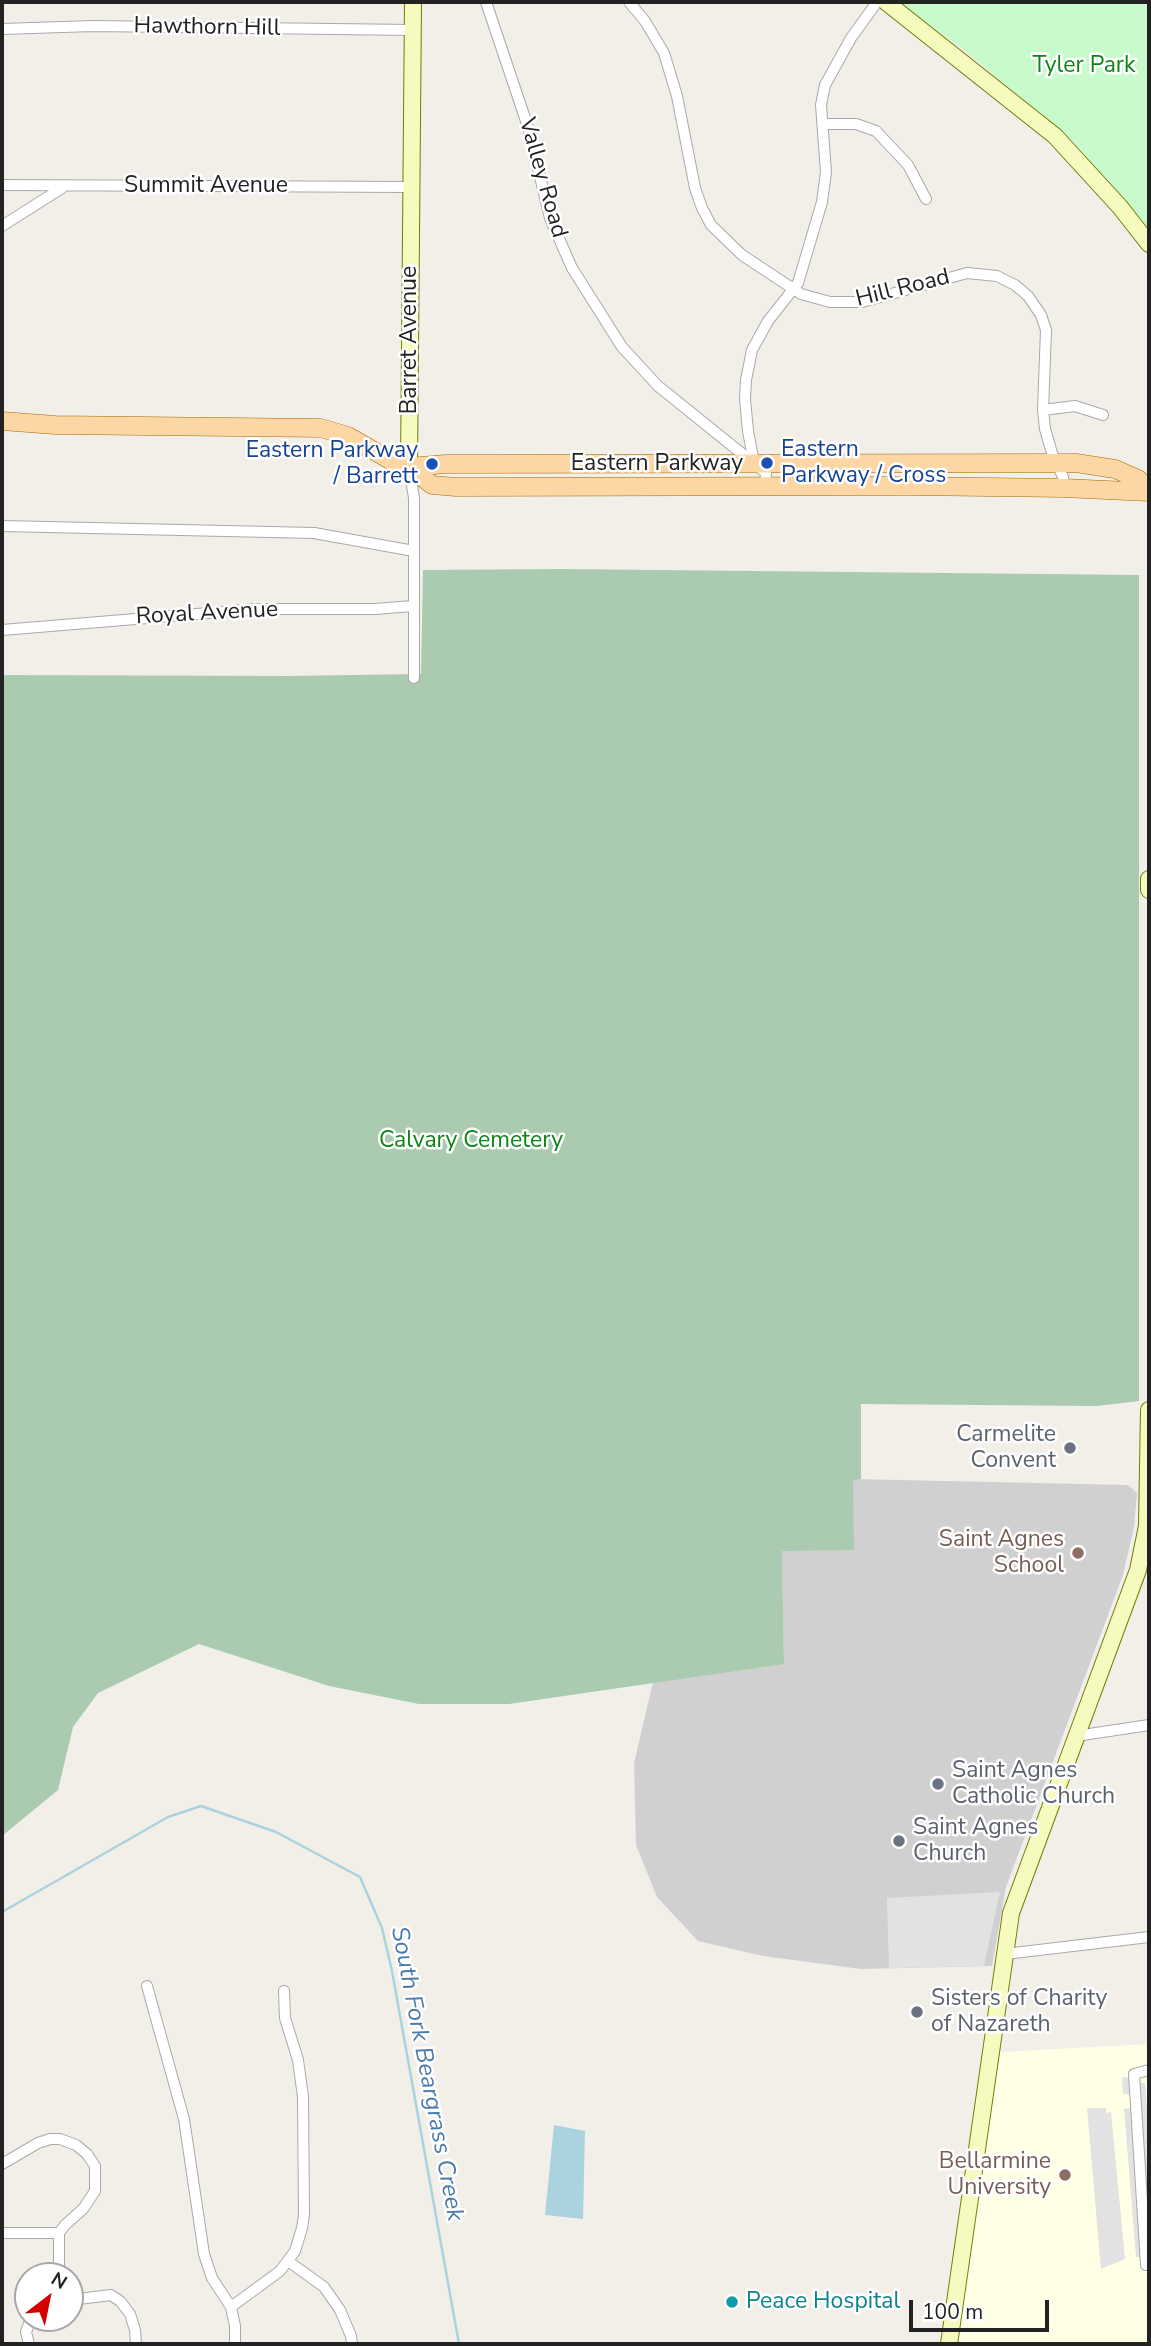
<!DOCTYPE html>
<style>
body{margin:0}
#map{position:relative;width:1151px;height:2346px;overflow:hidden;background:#f2efe9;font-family:"Nunito Sans",sans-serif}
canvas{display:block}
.frame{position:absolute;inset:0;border:4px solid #222;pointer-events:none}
.north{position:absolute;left:14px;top:2262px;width:70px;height:70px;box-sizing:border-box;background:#fff;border:2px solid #a7a7a7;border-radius:50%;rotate:32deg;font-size:19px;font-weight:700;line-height:28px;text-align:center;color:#222}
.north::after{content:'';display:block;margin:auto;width:24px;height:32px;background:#d40000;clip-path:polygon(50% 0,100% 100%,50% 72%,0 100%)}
.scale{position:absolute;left:909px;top:2300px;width:140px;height:32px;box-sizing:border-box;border:4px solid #222;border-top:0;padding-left:9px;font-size:21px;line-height:24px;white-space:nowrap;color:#222;-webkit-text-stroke:5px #fff;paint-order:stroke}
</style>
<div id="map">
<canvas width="1151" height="2346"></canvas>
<div class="frame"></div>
<div class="north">N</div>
<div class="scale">100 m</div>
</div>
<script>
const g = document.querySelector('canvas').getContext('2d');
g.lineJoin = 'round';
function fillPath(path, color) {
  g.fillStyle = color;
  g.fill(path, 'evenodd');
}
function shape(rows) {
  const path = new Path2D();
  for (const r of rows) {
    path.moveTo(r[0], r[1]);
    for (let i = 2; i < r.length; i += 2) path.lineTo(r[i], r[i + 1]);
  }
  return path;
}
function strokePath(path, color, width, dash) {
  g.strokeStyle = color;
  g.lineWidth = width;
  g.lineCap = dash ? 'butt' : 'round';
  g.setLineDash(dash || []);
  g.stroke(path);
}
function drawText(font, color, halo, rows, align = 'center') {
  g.font = font + ' "Nunito Sans",sans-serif';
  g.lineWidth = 5;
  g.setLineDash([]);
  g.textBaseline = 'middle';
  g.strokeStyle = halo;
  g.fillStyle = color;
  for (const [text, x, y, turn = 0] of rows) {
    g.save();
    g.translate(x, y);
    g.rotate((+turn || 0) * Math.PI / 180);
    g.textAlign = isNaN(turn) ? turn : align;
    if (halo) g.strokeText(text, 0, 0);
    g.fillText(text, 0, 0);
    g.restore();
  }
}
const education = shape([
 [1149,2044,1149,2344,957,2344,1000,2052]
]);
const religious = shape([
 [853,1479,1128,1485,1137,1493,1134,1527,1123,1575,1006,1887,992,1966,861,1969,763,1956,698,1941,657,1897,636,1845,634,1763,653,1682,784,1663,782,1551]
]);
const cemetery = shape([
 [561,569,1139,575,1139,1401,1097,1406,861,1404,861,1479,853,1480,854,1550,782,1551,784,1664,509,1704,419,1704,329,1686,199,1644,98,1693,73,1727,58,1790,2,1836,2,675,286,676,421,674,423,570]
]);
const park = shape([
 [899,2,1149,2,1149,235,1074,142,964,50]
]);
const parking = shape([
 [1000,1892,984,1966,889,1968,887,1898],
 [1122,2077,1139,2079,1139,2083,1145,2083,1149,2133,1149,2257,1136,2257,1124,2109,1132,2108,1131,2096,1123,2093],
 [1087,2108,1106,2108,1106,2113,1111,2112,1125,2259,1101,2269]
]);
const water = shape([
 [554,2125,585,2131,583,2219,545,2215]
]);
const stream = shape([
 [2,1912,168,1817,201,1806,276,1832,360,1877,382,1928,392,1971,459,2344]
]);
const street = shape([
 [486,2,528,127,550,218,572,268,622,347,658,386,766,473,765,488],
 [629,2,645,21,664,53,677,96,695,188,702,208,711,225,742,255,801,294,830,302,862,302,967,273,997,276,1015,285,1028,296,1041,315,1046,330,1043,410,1045,429,1052,453,1063,477,1064,488],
 [2,29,93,26,412,30],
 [824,124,856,124,876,131,908,165,926,199],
 [2,185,410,187],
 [2,226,62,188],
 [1043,410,1075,406,1103,415],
 [754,463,748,431,745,399,746,380,752,350,768,321,798,283,822,202,826,172,821,105,825,85,851,38,877,2],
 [409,467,414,498,414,678],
 [2,526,314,533,414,551],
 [2,630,257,609,375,609,413,606],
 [1076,1736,1149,1725],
 [1005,1954,1149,1937],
 [147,1986,184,2119,204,2254,212,2278,231,2307,235,2326,235,2344],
 [2,2164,38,2143,50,2139,60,2139,76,2145,87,2154,95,2166,95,2191,83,2209,65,2225,59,2233,59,2276],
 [2,2233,59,2233],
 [288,2261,324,2287,340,2310,351,2336,352,2344],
 [1146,2265,1134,2074,1149,2070],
 [70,2300,111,2295,121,2302,130,2314,135,2330,136,2344],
 [231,2307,280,2271,295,2251,302,2228,304,2215,303,2097,298,2060,285,2018,284,1991],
 [29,2344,26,2332,31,2318]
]);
const secondary = shape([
 [886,2,1055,136,1120,207,1149,244],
 [409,467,413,2],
 [1149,879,1149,890],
 [949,2344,1011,1913,1138,1570,1147,1526,1149,1410]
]);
const primary = shape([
 [2,421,55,425,321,428,348,436,390,460,409,467,432,485,456,487,909,486,1064,488,1149,492],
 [409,467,446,464,1076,463,1115,469,1138,479,1149,490]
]);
const markers = [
 [767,463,7,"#1a4fb4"],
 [432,464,7,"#1a4fb4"],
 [1070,1448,7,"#6b7280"],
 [1078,1553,7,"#8d6e63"],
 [938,1784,7,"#6b7280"],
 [899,1841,7,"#6b7280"],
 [917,2012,7,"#6b7280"],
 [1065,2175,7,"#8d6e63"],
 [732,2302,7,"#0f9aa8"]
];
const streetNames = [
 ["Hawthorn Hill",207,28,1],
 ["Valley Road",542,178,74],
 ["Summit Avenue",206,186],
 ["Hill Road",903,289,-14],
 ["Barret Avenue",410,340,-90],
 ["Eastern Parkway",657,464],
 ["Royal Avenue",207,614,-3]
];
const parkNames = [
 ["Tyler Park",1084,66],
 ["Calvary Cemetery",471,1141]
];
const transitNames = [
 ["Eastern",781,450],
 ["Parkway / Cross",781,476],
 ["Eastern Parkway",418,451,"right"],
 ["/ Barrett",418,477,"right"]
];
const worshipNames = [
 ["Carmelite",1056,1435,"right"],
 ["Convent",1056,1461,"right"],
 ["Saint Agnes",952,1771],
 ["Catholic Church",952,1797],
 ["Saint Agnes",913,1828],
 ["Church",913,1854],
 ["Sisters of Charity",931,1999],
 ["of Nazareth",931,2025]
];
const educationNames = [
 ["Saint Agnes",1064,1540],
 ["School",1064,1566],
 ["Bellarmine",1051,2162],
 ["University",1051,2188]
];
const cultureNames = [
 ["Peace Hospital",746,2302]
];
const waterNames = [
 ["South Fork Beargrass Creek",426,2074,79]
];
fillPath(education, '#ffffe5');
fillPath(religious, '#d0d0d0');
fillPath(cemetery, '#aacbaf');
fillPath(park, '#c8facc');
fillPath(parking, '#e2e2e2');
fillPath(water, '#aad3df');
strokePath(stream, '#aad3df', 2.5);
strokePath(street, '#a9a9a9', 12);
strokePath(secondary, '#707d05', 18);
strokePath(primary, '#a06b00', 19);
strokePath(street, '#fff', 10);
strokePath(secondary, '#f7fabf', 16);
strokePath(primary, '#fcd6a4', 18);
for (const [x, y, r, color] of markers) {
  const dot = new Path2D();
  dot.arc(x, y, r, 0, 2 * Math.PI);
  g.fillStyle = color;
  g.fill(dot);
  strokePath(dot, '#fff', 2.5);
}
drawText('23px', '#222', '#fff', streetNames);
drawText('23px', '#0c8416', '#fff', parkNames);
drawText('23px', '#164399', '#fff', transitNames, 'left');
drawText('23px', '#5b616d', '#fff', worshipNames, 'left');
drawText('23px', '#785e54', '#fff', educationNames, 'right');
drawText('23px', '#0d838f', '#fff', cultureNames, 'left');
drawText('italic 24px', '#4a7aab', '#fff', waterNames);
</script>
